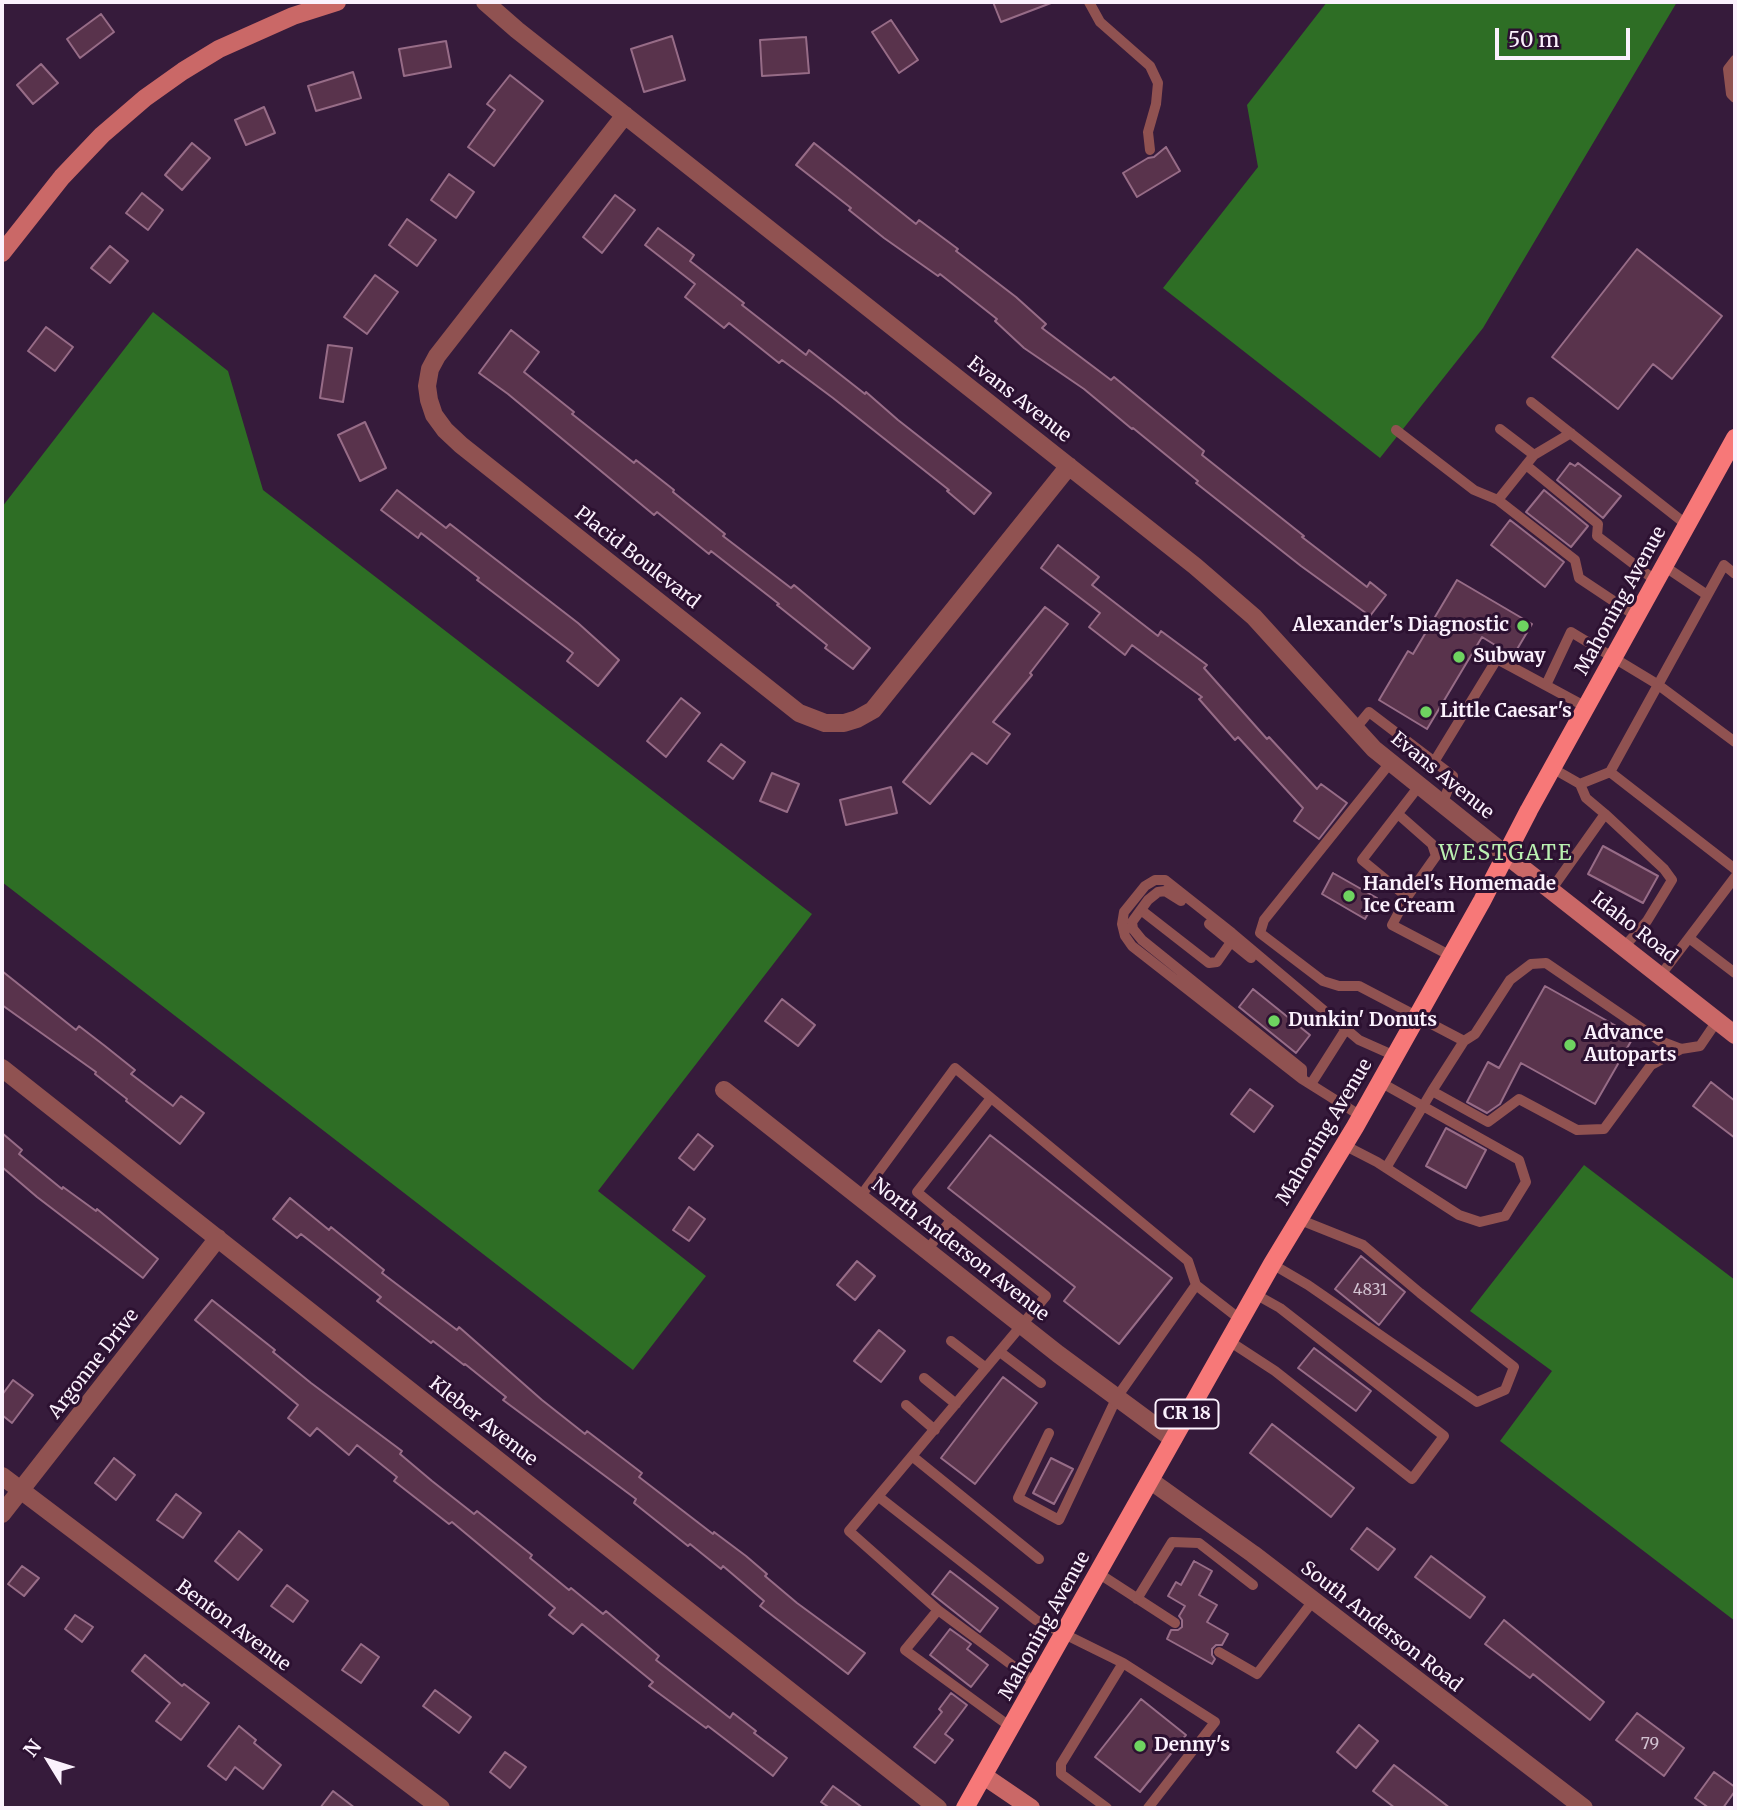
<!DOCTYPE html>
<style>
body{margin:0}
#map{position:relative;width:1737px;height:1810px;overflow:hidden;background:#361b3b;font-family:Merriweather,serif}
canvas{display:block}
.frame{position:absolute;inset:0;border:4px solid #fbf1fd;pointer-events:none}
.north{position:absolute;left:14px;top:1726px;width:70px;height:70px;-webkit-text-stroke:5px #2c1131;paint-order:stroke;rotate:308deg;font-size:19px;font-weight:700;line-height:28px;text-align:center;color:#fbf1fd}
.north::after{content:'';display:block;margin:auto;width:24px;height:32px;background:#fbf1fd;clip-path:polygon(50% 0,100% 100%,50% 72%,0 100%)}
.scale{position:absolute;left:1495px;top:28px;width:135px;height:32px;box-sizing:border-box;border:4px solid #fbf1fd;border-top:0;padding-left:9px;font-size:21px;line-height:24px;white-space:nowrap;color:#fbf1fd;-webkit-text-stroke:5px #2c1131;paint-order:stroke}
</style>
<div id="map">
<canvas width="1737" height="1810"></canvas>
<div class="frame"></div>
<div class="north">N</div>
<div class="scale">50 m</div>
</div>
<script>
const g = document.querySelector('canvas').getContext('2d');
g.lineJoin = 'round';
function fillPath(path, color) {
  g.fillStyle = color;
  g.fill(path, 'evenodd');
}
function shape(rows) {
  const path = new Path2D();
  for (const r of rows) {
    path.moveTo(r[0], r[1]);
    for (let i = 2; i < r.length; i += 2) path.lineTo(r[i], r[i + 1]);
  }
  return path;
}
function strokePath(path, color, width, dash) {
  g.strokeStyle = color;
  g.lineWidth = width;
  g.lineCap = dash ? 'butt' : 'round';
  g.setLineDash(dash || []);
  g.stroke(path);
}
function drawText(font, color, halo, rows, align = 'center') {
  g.font = font + ' Merriweather,serif';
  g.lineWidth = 6;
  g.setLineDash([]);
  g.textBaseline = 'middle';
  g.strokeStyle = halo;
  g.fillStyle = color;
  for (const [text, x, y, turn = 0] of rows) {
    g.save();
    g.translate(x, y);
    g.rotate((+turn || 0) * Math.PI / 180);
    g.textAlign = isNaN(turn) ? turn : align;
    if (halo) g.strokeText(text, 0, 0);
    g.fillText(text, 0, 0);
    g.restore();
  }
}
const forest = shape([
 [1327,2,1677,2,1483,328,1380,458,1163,288,1258,167,1247,105],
 [153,312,228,371,263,490,812,914,598,1191,706,1276,633,1370,2,882,2,507],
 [1584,1165,1735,1280,1735,1621,1500,1441,1552,1371,1470,1311]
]);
const building = shape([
 [993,2,1051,2,1051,3,1001,22,993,2],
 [101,14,114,32,80,58,67,39,101,14],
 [891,20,918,60,899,73,872,32,891,20],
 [672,36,685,80,644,92,631,49,672,36],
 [806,37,809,73,762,76,760,40,806,37],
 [446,41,451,67,404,76,399,49,446,41],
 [41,64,58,83,33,104,17,85,41,64],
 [353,72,361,98,316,111,308,86,353,72],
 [510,75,543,101,494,166,468,147,495,110,487,104,510,75],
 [264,107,275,133,246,145,235,120,264,107],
 [192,143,210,158,182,190,165,175,192,143],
 [814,143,916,224,919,220,958,249,956,251,1016,297,1046,324,1042,328,1111,380,1114,377,1204,451,1202,455,1304,536,1302,537,1367,587,1370,582,1386,595,1370,616,1301,566,1196,483,1198,481,1133,428,1132,429,1084,389,1024,348,995,321,997,319,940,274,938,276,884,238,849,210,851,208,796,165,814,143],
 [1166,147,1180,171,1137,197,1123,173,1148,158,1154,157,1166,147],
 [449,174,474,192,456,218,431,200,449,174],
 [142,193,163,210,148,230,126,213,142,193],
 [615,195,635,210,602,253,583,237,615,195],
 [407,219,436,240,417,266,389,245,407,219],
 [658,228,694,255,690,261,744,303,742,305,806,355,809,350,865,394,866,392,898,420,991,493,974,514,947,491,949,490,833,398,782,360,779,363,729,323,724,328,685,297,695,284,645,245,658,228],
 [110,246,128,261,110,283,91,268,110,246],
 [1637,249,1722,316,1672,379,1653,364,1618,409,1552,357,1637,249],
 [375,275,398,292,367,334,344,317,375,275],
 [46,327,73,347,55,371,28,351,46,327],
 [511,330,539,352,524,372,574,412,572,414,634,463,636,460,674,490,673,492,725,534,723,536,791,588,794,585,870,648,853,669,825,648,827,645,777,605,779,604,711,551,709,554,657,512,654,515,508,394,479,373,511,330],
 [328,345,352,348,343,402,320,398,328,345],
 [365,422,386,468,360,481,338,435,365,422],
 [1570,463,1575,466,1578,463,1621,496,1603,518,1557,480,1570,463],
 [397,490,446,528,450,524,578,623,619,660,598,686,567,661,573,653,477,580,479,578,421,533,418,538,381,510,397,490],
 [1544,490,1588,526,1571,547,1526,512,1544,490],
 [1510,520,1564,562,1545,587,1491,545,1510,520],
 [1058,545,1099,577,1092,585,1158,636,1161,631,1207,665,1204,668,1267,739,1269,737,1317,789,1321,784,1347,803,1319,839,1294,821,1303,808,1238,737,1235,740,1199,699,1202,697,1132,645,1125,655,1089,627,1100,613,1041,568,1058,545],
 [1457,580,1532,624,1513,656,1482,637,1427,729,1379,700,1408,651,1413,654,1457,580],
 [1045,607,1068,624,1030,673,1032,675,993,722,1010,734,987,764,972,753,930,804,903,782,1045,607],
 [681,698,700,713,666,757,647,741,681,698],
 [721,744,745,762,733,779,708,761,721,744],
 [772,773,799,784,787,812,760,801,772,773],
 [891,787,897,813,846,825,840,800,891,787],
 [1603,846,1658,876,1643,903,1588,874,1603,846],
 [1333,873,1377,898,1365,919,1322,894,1333,873],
 [2,971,76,1030,79,1026,105,1046,135,1070,131,1074,173,1106,181,1096,204,1113,180,1144,126,1101,127,1099,95,1074,96,1072,2,1005,2,971],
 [1545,986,1634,1036,1595,1104,1521,1063,1500,1104,1487,1113,1467,1102,1488,1062,1499,1068,1545,986],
 [1253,989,1310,1035,1296,1053,1239,1007,1253,989],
 [782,999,815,1025,798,1046,765,1021,782,999],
 [1711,1082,1735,1101,1735,1138,1693,1106,1711,1082],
 [1250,1089,1273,1106,1254,1132,1231,1114,1250,1089],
 [1446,1128,1486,1150,1466,1188,1426,1166,1446,1128],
 [2,1133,22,1150,19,1154,62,1189,63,1187,96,1211,97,1209,158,1259,143,1278,37,1197,2,1167,2,1133],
 [698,1134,713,1146,694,1170,679,1158,698,1134],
 [990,1135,1172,1278,1119,1344,1064,1301,1075,1287,948,1188,990,1135],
 [290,1198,329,1230,331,1227,384,1270,382,1273,457,1330,459,1327,542,1400,585,1434,587,1431,642,1473,639,1477,713,1534,714,1532,746,1556,767,1574,765,1576,797,1603,865,1653,848,1674,760,1606,764,1601,723,1566,721,1569,690,1544,688,1546,634,1503,636,1499,503,1400,506,1397,465,1364,464,1365,433,1341,431,1343,377,1301,381,1297,301,1234,297,1238,273,1219,290,1198],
 [689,1207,705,1219,689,1241,673,1230,689,1207],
 [1361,1256,1405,1292,1379,1325,1335,1289,1361,1256],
 [857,1261,875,1276,855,1300,837,1285,857,1261],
 [212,1300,275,1350,273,1352,311,1383,402,1451,400,1454,432,1481,474,1514,477,1511,532,1555,530,1558,569,1590,571,1588,603,1614,606,1611,659,1656,656,1660,730,1718,733,1713,756,1731,754,1733,787,1758,773,1776,708,1726,706,1728,649,1686,653,1682,582,1624,573,1634,549,1615,555,1608,452,1522,449,1524,394,1481,397,1477,357,1445,349,1455,317,1428,310,1436,288,1418,298,1405,195,1320,212,1300],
 [879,1330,905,1351,881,1382,854,1361,879,1330],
 [1314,1348,1371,1391,1356,1411,1298,1368,1314,1348],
 [1003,1377,1037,1403,975,1484,941,1458,1003,1377],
 [13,1380,33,1395,12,1423,2,1415,2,1395,13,1380],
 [1272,1424,1354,1488,1331,1517,1250,1453,1272,1424],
 [114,1458,135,1475,116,1500,95,1483,114,1458],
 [1051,1458,1073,1469,1054,1504,1033,1493,1051,1458],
 [176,1494,201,1513,183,1538,157,1520,176,1494],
 [1367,1528,1395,1549,1378,1570,1351,1549,1367,1528],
 [239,1531,262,1550,238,1580,215,1561,239,1531],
 [1431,1556,1485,1597,1470,1618,1415,1577,1431,1556],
 [1194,1561,1212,1571,1199,1595,1217,1605,1207,1622,1228,1634,1222,1645,1216,1645,1212,1649,1212,1655,1215,1659,1212,1664,1167,1639,1171,1630,1178,1630,1182,1627,1182,1620,1179,1616,1185,1606,1168,1596,1176,1582,1181,1585,1194,1561],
 [22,1566,39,1578,24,1596,8,1584,22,1566],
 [950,1571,998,1608,980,1632,932,1594,950,1571],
 [287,1585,308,1601,293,1622,271,1606,287,1585],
 [75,1615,93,1627,82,1642,65,1629,75,1615],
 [1504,1620,1604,1702,1590,1720,1533,1674,1530,1678,1485,1644,1504,1620],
 [950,1629,971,1644,967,1649,988,1665,971,1687,930,1655,950,1629],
 [361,1644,379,1657,361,1683,342,1670,361,1644],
 [145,1655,182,1686,184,1684,209,1703,181,1740,156,1721,170,1703,132,1671,145,1655],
 [435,1690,471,1717,459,1733,423,1706,435,1690],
 [951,1693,967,1705,945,1734,953,1740,935,1763,914,1747,942,1712,939,1709,951,1693],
 [1141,1699,1186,1735,1140,1792,1095,1757,1141,1699],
 [1637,1713,1684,1748,1664,1776,1616,1740,1637,1713],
 [1359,1725,1378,1741,1356,1768,1337,1752,1359,1725],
 [239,1726,256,1740,254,1743,281,1765,263,1789,235,1767,226,1780,208,1766,239,1726],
 [505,1752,526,1767,510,1788,490,1772,505,1752],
 [1394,1765,1450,1808,1395,1808,1373,1791,1394,1765],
 [1714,1772,1735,1787,1735,1791,1723,1808,1709,1808,1695,1798,1714,1772],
 [833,1786,863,1808,830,1808,821,1802,833,1786],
 [333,1791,355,1808,320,1808,333,1791]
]);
const lane = shape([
 [1089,2,1100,22,1150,66,1158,83,1156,104,1148,132,1150,150],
 [1735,60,1728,69,1731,94,1735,98],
 [1531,402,1687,525],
 [1500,429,1534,455],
 [1396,430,1474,490,1498,500],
 [1571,433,1534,455,1498,500,1575,560,1579,578,1636,616],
 [1526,465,1598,524,1597,536,1656,581],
 [1664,566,1707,595],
 [1735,574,1724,565,1610,772,1735,869],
 [1546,685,1571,632,1657,684,1735,742],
 [1355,729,1369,712,1453,776,1442,805],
 [1434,762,1497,659,1586,707],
 [1390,763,1264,920,1260,933,1323,981,1339,986,1359,986,1464,1041],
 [1580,784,1610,772],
 [1398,814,1432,844,1436,856,1407,897,1362,860,1419,786],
 [1605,814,1664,869,1672,880,1647,921,1624,947],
 [1551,890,1605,814,1586,798,1580,784,1552,768],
 [1407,897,1392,925,1451,956],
 [1181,901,1165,891,1158,892,1148,900,1132,922,1133,929,1142,940,1302,1069,1302,1079],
 [1141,910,1209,963,1217,962,1231,942],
 [1209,924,1251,958],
 [1689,938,1735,973],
 [1660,976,1735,877],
 [1681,1049,1651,1065,1604,1129,1577,1130,1519,1099,1488,1122,1432,1091,1464,1041,1475,1034,1510,980,1531,964,1546,963,1660,1041,1681,1049,1700,1046,1717,1021],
 [1311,1084,1346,1029],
 [1361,1116,1302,1079,1132,946,1125,936,1122,924,1124,912,1145,886,1155,880,1165,880,1232,933,1359,1040,1395,1056],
 [1344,1145,1377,1162,1459,1215,1480,1222,1505,1216,1526,1182,1519,1160,1380,1082],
 [1386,1168,1432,1091],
 [860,1197,955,1068,1188,1261,1196,1285,1241,1320],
 [951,1220,1046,1296,912,1456,1039,1559],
 [927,1250,951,1220,917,1192,991,1098],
 [1272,1264,1308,1285,1477,1402,1505,1390,1514,1367,1420,1293,1363,1245,1298,1219],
 [951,1341,986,1368],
 [1229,1341,1275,1371,1412,1479,1444,1436,1280,1308,1255,1294],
 [1000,1352,1041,1383],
 [924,1378,956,1404],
 [906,1405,935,1430],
 [1049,1433,1018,1498,1059,1520,1117,1397,1196,1285],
 [912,1456,849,1531,938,1610,1036,1683],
 [879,1497,1036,1620,1123,1663,1215,1722,1148,1808],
 [1098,1573,1175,1623],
 [1137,1599,1172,1542,1199,1543,1253,1585],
 [938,1610,905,1650,1012,1728],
 [1219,1652,1257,1674,1313,1601],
 [1107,1808,1061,1774,1061,1764,1123,1663]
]);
const street = shape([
 [485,2,517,30,1195,566,1254,617,1374,749,1506,855],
 [625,115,437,356,430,369,427,386,429,400,434,415,445,430,461,445,799,713,825,723,844,723,857,719,873,710,1069,466],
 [2,1068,938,1808],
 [724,1090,1058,1354,1173,1439],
 [2,1476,441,1808],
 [1151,1481,1253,1554,1584,1808],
 [2,1514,218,1238]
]);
const secondary = shape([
 [2,253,62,177,102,135,145,98,183,71,219,49,293,16,337,2],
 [1506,855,1735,1035],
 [984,1776,1031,1808]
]);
const primary = shape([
 [965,1808,1272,1264,1355,1127,1482,901,1529,810,1735,438]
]);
const markers = [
 [1523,626,7,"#6ed360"],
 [1459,657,7,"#6ed360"],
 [1426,712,7,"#6ed360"],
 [1349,896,7,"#6ed360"],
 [1274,1021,7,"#6ed360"],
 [1570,1045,7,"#6ed360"],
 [1140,1746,7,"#6ed360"]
];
const numberNames = [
 ["4831",1370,1290],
 ["79",1650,1744]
];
const shields = [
 [1187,1414,63]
];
const shieldNames = [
 ["CR 18",1187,1414]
];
const streetNames = [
 ["Evans Avenue",1019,400,38],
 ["Placid Boulevard",637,558,38],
 ["Mahoning Avenue",1621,601,-61],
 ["Evans Avenue",1442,776,39],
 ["Idaho Road",1634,928,38],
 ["Mahoning Avenue",1325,1132,-59],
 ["North Anderson Avenue",960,1250,38],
 ["Argonne Drive",94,1364,-52],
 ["Kleber Avenue",483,1422,38],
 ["Benton Avenue",233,1626,37],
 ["Mahoning Avenue",1045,1626,-61],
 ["South Anderson Road",1381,1627,38]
];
const poiNames = [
 ["Alexander's Diagnostic",1509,626,"right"],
 ["Subway",1473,657],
 ["Little Caesar's",1440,712],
 ["Handel's Homemade",1363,885],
 ["Ice Cream",1363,907],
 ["Dunkin' Donuts",1288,1021],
 ["Advance",1584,1034],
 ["Autoparts",1584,1056],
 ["Denny's",1154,1746]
];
const neighbourhoodNames = [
 ["WESTGATE",1506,854]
];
fillPath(forest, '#2e6e25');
fillPath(building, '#59334c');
strokePath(building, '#976c87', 2);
strokePath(lane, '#905251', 10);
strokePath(street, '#905251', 18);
strokePath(secondary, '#ca6867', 18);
strokePath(primary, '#f77878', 18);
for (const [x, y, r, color] of markers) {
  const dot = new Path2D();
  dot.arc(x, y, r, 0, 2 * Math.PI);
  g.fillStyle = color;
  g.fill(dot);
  strokePath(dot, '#2c1131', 2.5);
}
drawText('16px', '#d2c2d1', null, numberNames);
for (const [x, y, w] of shields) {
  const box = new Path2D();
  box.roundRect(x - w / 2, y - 14.5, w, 29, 5);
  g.fillStyle = '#2c1131';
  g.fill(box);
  strokePath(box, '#fbf1fd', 2);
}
drawText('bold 18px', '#fbf1fd', null, shieldNames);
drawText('19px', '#fbf1fd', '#2c1131', streetNames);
drawText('bold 19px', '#fbf1fd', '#2c1131', poiNames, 'left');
g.letterSpacing = '2px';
drawText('21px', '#baf0b1', '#2c1131', neighbourhoodNames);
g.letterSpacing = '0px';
</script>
